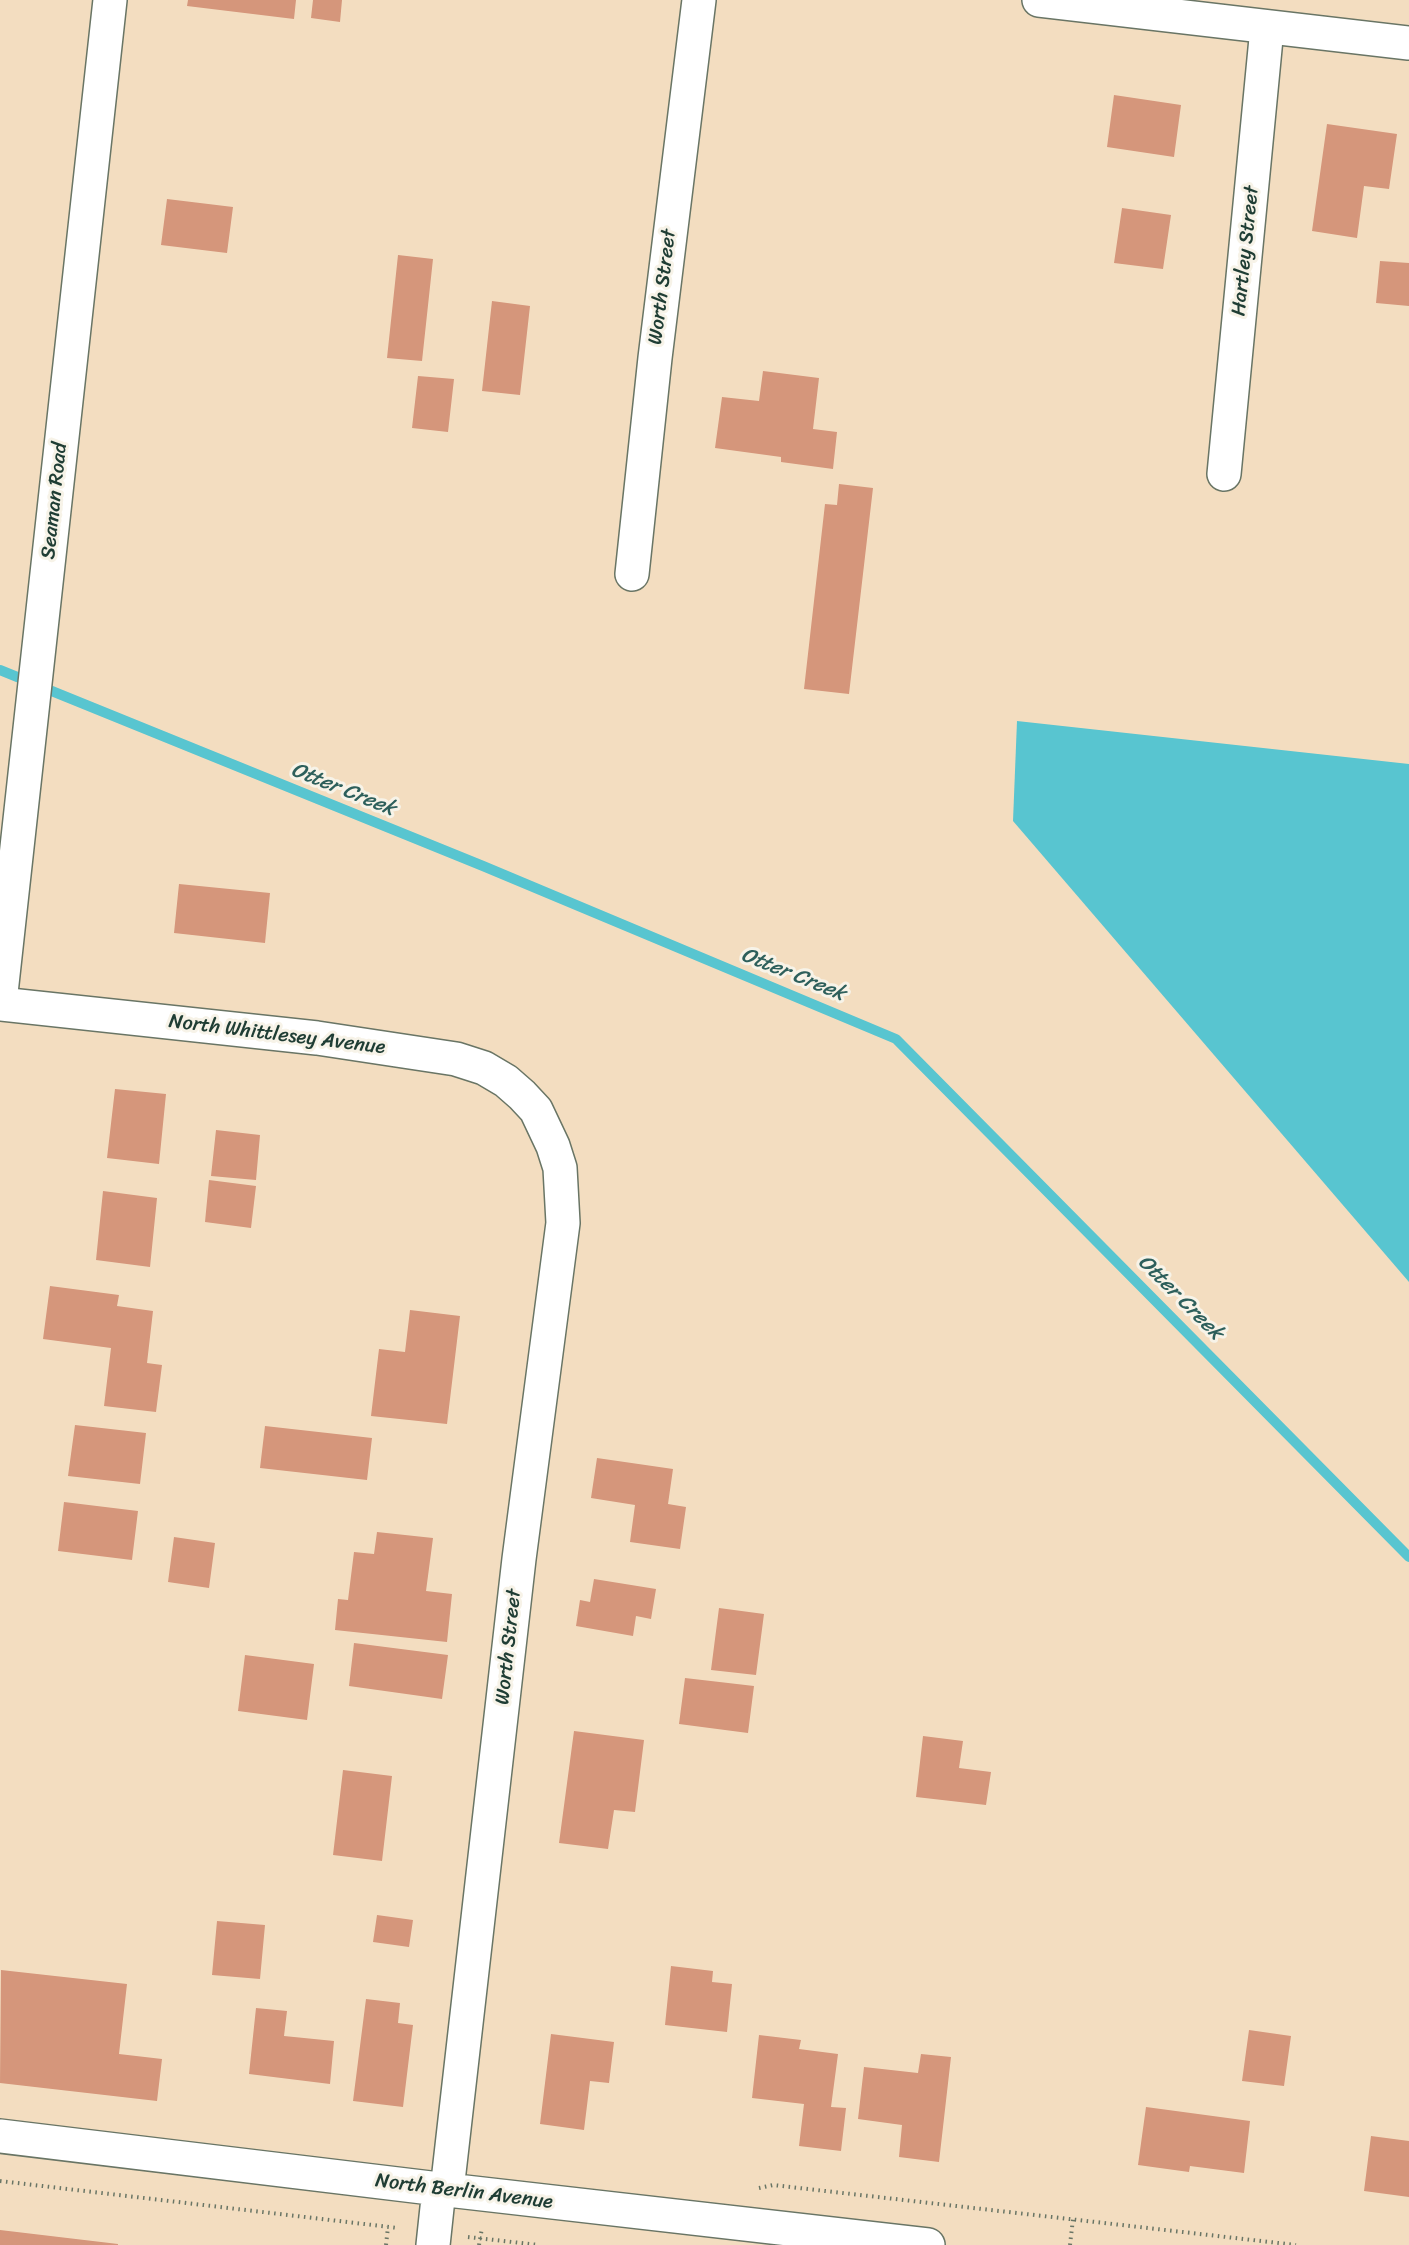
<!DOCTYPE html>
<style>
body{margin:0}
canvas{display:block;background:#f3ddc0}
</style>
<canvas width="1409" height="2245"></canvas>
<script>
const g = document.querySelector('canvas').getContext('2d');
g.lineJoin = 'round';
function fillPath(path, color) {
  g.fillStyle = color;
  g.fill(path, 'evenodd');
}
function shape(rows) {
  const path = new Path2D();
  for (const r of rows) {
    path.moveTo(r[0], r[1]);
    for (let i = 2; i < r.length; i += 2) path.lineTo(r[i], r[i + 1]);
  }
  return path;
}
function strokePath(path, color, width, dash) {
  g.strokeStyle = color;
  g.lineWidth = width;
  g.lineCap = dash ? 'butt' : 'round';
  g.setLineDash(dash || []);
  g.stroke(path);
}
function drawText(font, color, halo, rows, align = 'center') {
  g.font = font + ' Sriracha,sans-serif';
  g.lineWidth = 6;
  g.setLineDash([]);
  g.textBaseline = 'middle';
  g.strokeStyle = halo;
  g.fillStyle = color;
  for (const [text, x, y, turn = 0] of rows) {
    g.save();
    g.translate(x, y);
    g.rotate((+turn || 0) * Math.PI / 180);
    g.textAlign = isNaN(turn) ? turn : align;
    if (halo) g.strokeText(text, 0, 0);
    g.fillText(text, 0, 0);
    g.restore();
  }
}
const water = shape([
 [1017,721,1409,764,1409,1282,1013,821]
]);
const stream = shape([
 [0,670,483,866,896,1039,1409,1557]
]);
const building = shape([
 [188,0,296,0,294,19,187,6],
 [313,0,342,0,340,22,311,18],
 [1114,95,1181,105,1174,157,1107,147],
 [1327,124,1397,134,1389,189,1364,186,1357,238,1312,231],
 [167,199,233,207,227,253,161,245],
 [1122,208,1171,215,1163,269,1114,263],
 [398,255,433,259,422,361,387,358],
 [1380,261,1409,263,1409,306,1376,303],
 [492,301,530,306,520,395,482,391],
 [763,371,819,378,813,429,837,432,833,469,781,462,781,457,715,448,722,397,759,401],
 [418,376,454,379,448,432,412,428],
 [839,484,873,488,849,694,804,689,825,504,837,505],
 [179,884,270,893,265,943,174,933],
 [115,1089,166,1094,159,1164,107,1158],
 [216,1130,260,1135,256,1180,211,1176],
 [209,1180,256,1186,251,1228,205,1222],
 [103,1191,157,1198,150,1267,96,1260],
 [50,1286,119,1295,117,1306,153,1311,147,1363,162,1365,156,1412,104,1406,111,1348,43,1339],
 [410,1310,460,1316,447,1424,371,1416,379,1349,405,1352],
 [75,1425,146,1433,140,1484,68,1476],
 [265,1426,372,1438,367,1480,260,1468],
 [597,1458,673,1469,668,1504,686,1507,680,1549,630,1542,635,1505,591,1498],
 [64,1502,138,1511,132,1560,58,1551],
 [377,1532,433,1538,426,1591,452,1594,447,1642,335,1630,338,1599,348,1600,354,1552,374,1554],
 [174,1537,215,1543,209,1588,168,1582],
 [594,1579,656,1589,651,1619,636,1616,633,1636,576,1626,580,1600,590,1602],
 [719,1608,764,1614,756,1675,711,1670],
 [354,1643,448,1655,442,1699,349,1686],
 [245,1655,314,1664,307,1720,238,1711],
 [685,1678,754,1686,748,1733,679,1724],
 [574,1731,644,1740,635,1812,614,1810,608,1849,559,1843],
 [923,1736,963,1741,959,1768,991,1772,986,1805,916,1797],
 [343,1770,392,1776,382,1861,333,1855],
 [377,1915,413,1920,409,1947,373,1942],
 [217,1921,265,1925,260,1979,212,1975],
 [671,1966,713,1971,712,1982,732,1984,727,2032,665,2025],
 [1,1970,127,1984,119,2054,162,2059,157,2101,0,2083],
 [366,1999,400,2003,398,2023,413,2025,403,2107,353,2101],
 [256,2008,287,2011,284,2036,334,2041,330,2084,249,2074],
 [1249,2030,1291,2036,1284,2086,1242,2081],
 [551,2034,614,2042,609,2083,590,2081,584,2130,540,2124],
 [759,2035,801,2040,799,2049,838,2054,831,2107,846,2108,841,2151,799,2146,804,2104,752,2098],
 [921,2054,951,2057,939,2162,899,2157,902,2125,858,2119,864,2067,918,2073],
 [1146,2107,1250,2121,1244,2173,1190,2166,1189,2172,1138,2165],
 [1371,2136,1409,2141,1409,2197,1364,2191],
 [0,2230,118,2244,118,2245,0,2245]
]);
const path = shape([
 [0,2181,398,2228],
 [759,2188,773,2185,1296,2245],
 [468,2237,539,2245],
 [386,2245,388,2227],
 [479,2245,482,2228],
 [1070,2245,1073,2219]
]);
const minor = shape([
 [1224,474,1267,28],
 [632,574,655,358,699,0],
 [0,1004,317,1038,456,1059,484,1068,506,1081,522,1095,536,1110,553,1146,560,1168,563,1223,519,1559,447,2190],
 [0,2136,439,2189,928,2245],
 [433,2245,439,2189]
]);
const tertiary = shape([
 [1039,0,1409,43],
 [0,1002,110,0]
]);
const streetNames = [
 ["Hartley Street",1246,251,-84],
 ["Worth Street",663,287,-83],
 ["Seaman Road",55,501,-84],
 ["North Whittlesey Avenue",277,1035,7],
 ["Worth Street",509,1647,-84],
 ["North Berlin Avenue",464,2192,7]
];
const waterNames = [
 ["Otter Creek",343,790,22],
 ["Otter Creek",793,975,22],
 ["Otter Creek",1180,1298,45]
];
fillPath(water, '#58c5d0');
strokePath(stream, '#58c5d0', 10);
fillPath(building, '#d5967b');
strokePath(minor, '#697565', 36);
strokePath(tertiary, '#697565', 36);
strokePath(path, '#697565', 4, [1.5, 4.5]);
strokePath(minor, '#fff', 33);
strokePath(tertiary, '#fff', 33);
drawText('20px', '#1f3d34', '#f7f3e8', streetNames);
drawText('italic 21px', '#2d5f5b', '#f7f3e8', waterNames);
</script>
